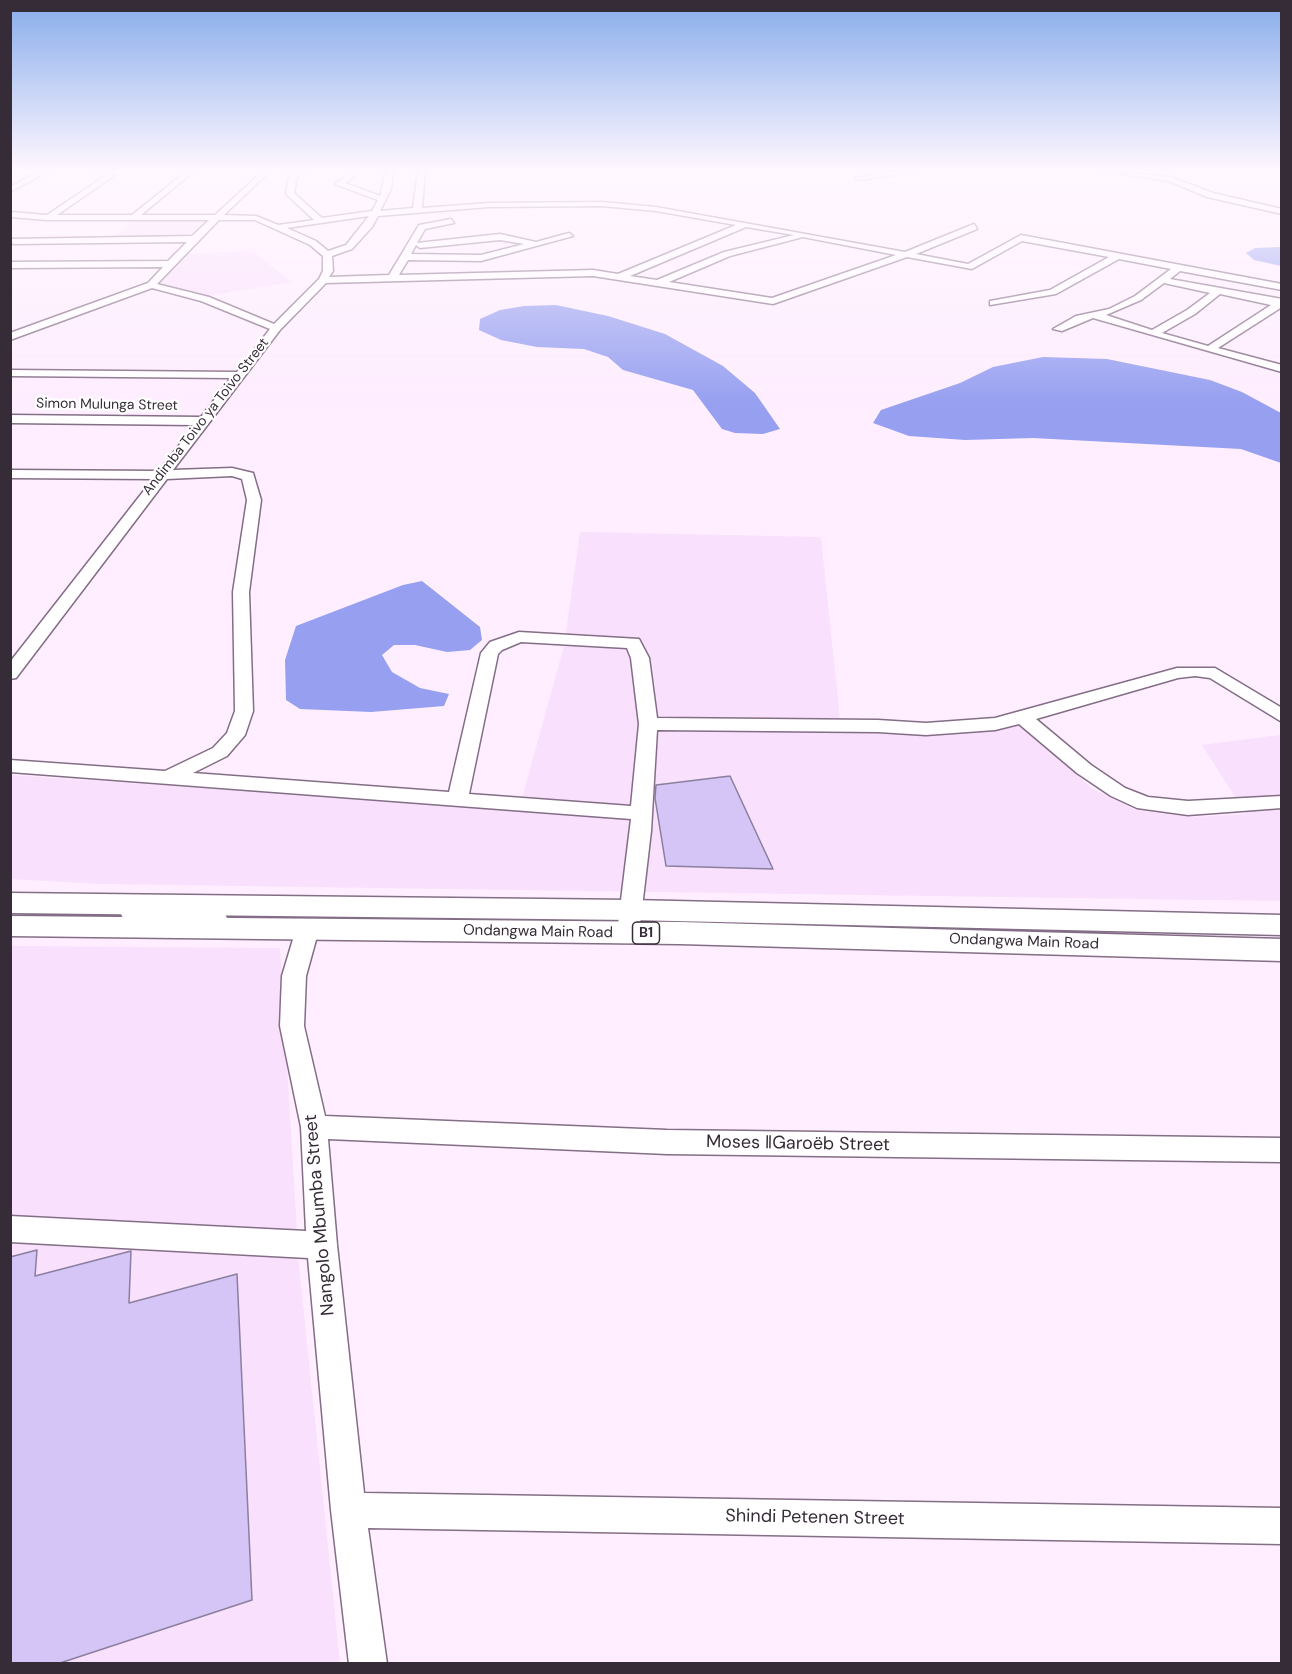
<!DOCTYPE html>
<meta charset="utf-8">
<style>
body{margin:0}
#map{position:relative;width:1292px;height:1674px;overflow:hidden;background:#feeeff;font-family:"DM Sans",sans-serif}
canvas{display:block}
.frame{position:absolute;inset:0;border:12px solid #362c37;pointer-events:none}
</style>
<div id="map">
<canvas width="1292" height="1674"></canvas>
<div class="frame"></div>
</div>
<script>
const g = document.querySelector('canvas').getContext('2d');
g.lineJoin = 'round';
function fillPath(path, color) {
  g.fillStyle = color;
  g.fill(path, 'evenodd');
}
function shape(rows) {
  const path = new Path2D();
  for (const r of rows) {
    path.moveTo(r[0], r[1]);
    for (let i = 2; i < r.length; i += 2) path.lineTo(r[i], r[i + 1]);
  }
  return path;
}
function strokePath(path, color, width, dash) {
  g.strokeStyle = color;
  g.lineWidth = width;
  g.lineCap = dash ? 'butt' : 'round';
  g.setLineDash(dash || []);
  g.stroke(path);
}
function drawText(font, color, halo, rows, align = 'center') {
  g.font = font + ' "DM Sans",sans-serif';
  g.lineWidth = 4.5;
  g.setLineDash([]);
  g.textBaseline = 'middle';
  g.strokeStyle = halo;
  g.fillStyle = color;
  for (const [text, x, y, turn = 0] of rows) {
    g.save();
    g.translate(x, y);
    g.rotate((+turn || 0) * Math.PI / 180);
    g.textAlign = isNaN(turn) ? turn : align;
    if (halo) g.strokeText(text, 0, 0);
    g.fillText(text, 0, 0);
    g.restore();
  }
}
const built = shape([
 [137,218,208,218,188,236,180,238,113,238],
 [253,251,292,282,206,296,159,282,187,254],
 [580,532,821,537,841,729,1023,723,1091,788,1135,810,1192,817,1246,814,1202,745,1281,735,1281,901,104,884,11,879,10,775,519,809,564,646],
 [11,946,280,948,299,1265,340,1663,11,1664]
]);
const water = shape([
 [1281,247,1281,266,1254,260,1246,253,1255,248],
 [556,305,608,316,665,334,723,366,755,393,780,429,763,434,735,433,722,429,693,390,623,370,608,357,584,349,537,347,501,340,479,330,480,319,500,310,524,306],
 [1043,357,1107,359,1210,380,1242,392,1281,413,1281,463,1241,449,1033,438,965,440,909,436,873,423,881,410,960,383,993,367],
 [422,581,480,627,482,640,470,650,447,652,415,645,394,645,382,655,392,672,420,688,449,694,444,706,371,712,300,709,286,700,285,660,296,626,403,585]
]);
const building = shape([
 [730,776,773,869,666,866,655,798,656,785,730,776],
 [37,1250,35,1276,131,1251,129,1303,237,1274,252,1600,57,1664,10,1664,10,1257,37,1250]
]);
const minor = shape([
 [40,171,49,171,10,192,10,187,40,171],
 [93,171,115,175,57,215,132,215,187,171,194,171,141,215,215,215,263,171,270,171,224,215,256,216,278,225,314,220,286,194,289,176,296,171,305,171,297,177,294,193,322,218,372,211,378,200,335,184,350,173,349,171,355,171,358,174,345,183,380,196,386,171,393,171,391,189,380,211,413,208,418,171,425,171,422,208,489,203,602,202,656,207,905,252,974,224,977,229,916,254,968,264,1021,235,1282,284,1282,290,1180,271,1170,279,1282,299,1282,307,1218,348,1282,365,1282,372,1093,318,1062,331,1053,329,1076,316,1109,309,1135,296,1171,269,1119,259,1056,294,990,305,990,301,1050,290,1109,257,1022,241,972,269,907,257,773,304,593,276,326,283,280,330,173,470,232,468,253,473,261,500,249,592,253,711,245,735,227,756,193,773,449,792,481,653,490,642,519,632,639,639,649,658,657,718,878,720,926,723,995,718,1177,668,1215,668,1282,708,1282,722,1210,678,1195,676,1178,678,1036,719,1091,765,1125,788,1148,797,1188,801,1282,796,1282,808,1188,815,1137,808,1111,796,1077,773,1019,724,995,730,926,735,878,732,657,730,651,831,639,933,636,939,628,941,620,939,617,933,631,819,10,772,10,760,165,771,213,748,227,733,235,711,233,592,247,500,242,479,232,476,167,479,16,678,10,679,10,662,153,479,10,478,10,470,159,471,195,425,10,423,10,415,201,417,231,378,10,376,10,370,237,372,270,329,201,301,152,288,10,340,10,333,148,283,163,267,10,268,10,262,168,261,187,242,13,244,10,239,192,236,209,220,47,220,10,217,10,212,47,215,105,176,93,171],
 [602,206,656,211,736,225,618,274,593,270,399,275,408,260,481,261,573,236,569,233,536,242,500,234,417,243,425,229,454,223,451,219,419,225,389,275,329,277,333,271,332,256,352,249,372,227,378,216,489,207,602,206],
 [369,216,346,245,328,251,316,241,287,228,369,216],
 [219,220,255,220,310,245,323,256,323,271,319,279,274,324,209,297,157,284,219,220],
 [746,227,794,235,724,252,657,280,630,276,746,227],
 [803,237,896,255,772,298,669,282,730,256,803,237],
 [500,240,524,244,481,255,411,254,416,245,420,248,500,240],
 [1164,283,1210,293,1187,310,1152,330,1106,315,1141,300,1164,283],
 [1220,294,1271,305,1208,346,1162,333,1195,314,1220,294],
 [521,642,627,648,631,658,639,724,631,806,469,794,498,654,502,650,521,642],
 [899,171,918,171,859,180,855,178,899,171],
 [1104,171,1171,177,1213,193,1282,209,1282,214,1207,197,1169,181,1104,171],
 [131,904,217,912,225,914,228,920,225,926,217,928,123,918,120,912,123,906,131,904],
 [290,919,316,923,319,929,306,976,304,1026,325,1116,667,1130,1282,1138,1282,1162,667,1154,328,1139,337,1245,364,1493,1282,1508,1282,1544,368,1528,387,1664,349,1664,331,1510,308,1258,10,1242,10,1216,306,1231,301,1127,280,1026,282,976,294,936,282,933,279,927,282,921,290,919]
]);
const major = shape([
 [10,893,631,900,1282,915,1282,935,631,920,10,913,10,893],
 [10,916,680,922,1282,939,1282,961,680,944,10,936,10,916]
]);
const farStreetnames = [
 ["Simon Mulunga Street",107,405,1],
 ["Andimba Toivo ya Toivo Street",206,417,-52]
];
const shields = [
 [646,933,27]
];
const shieldNames = [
 ["B1",646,933]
];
const streetNames = [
 ["Ondangwa Main Road",538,932,1],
 ["Ondangwa Main Road",1024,942,2]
];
const nearStreetnames = [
 ["Moses ǁGaroëb Street",798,1144,1],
 ["Nangolo Mbumba Street",320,1215,-95],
 ["Shindi Petenen Street",815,1518,1]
];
fillPath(built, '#f9e0fc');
fillPath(water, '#969ff0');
fillPath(building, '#d5c4f6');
strokePath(building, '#8a7f9e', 1.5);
strokePath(minor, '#846d86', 3);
strokePath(major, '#846d86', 3);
fillPath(minor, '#fff');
fillPath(major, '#fff');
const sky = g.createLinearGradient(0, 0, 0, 405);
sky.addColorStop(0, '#87aceb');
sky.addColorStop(0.42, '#fff7ff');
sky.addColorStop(1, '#fff7ff00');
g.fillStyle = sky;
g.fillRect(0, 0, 1292, 405);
drawText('14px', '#362c37', '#fff', farStreetnames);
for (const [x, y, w] of shields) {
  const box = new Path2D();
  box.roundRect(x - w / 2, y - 11, w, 22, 4.5);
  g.fillStyle = '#fff';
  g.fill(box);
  strokePath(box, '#362c37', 1.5);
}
drawText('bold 14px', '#362c37', null, shieldNames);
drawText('15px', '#362c37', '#fff', streetNames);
drawText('18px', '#362c37', '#fff', nearStreetnames);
</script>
